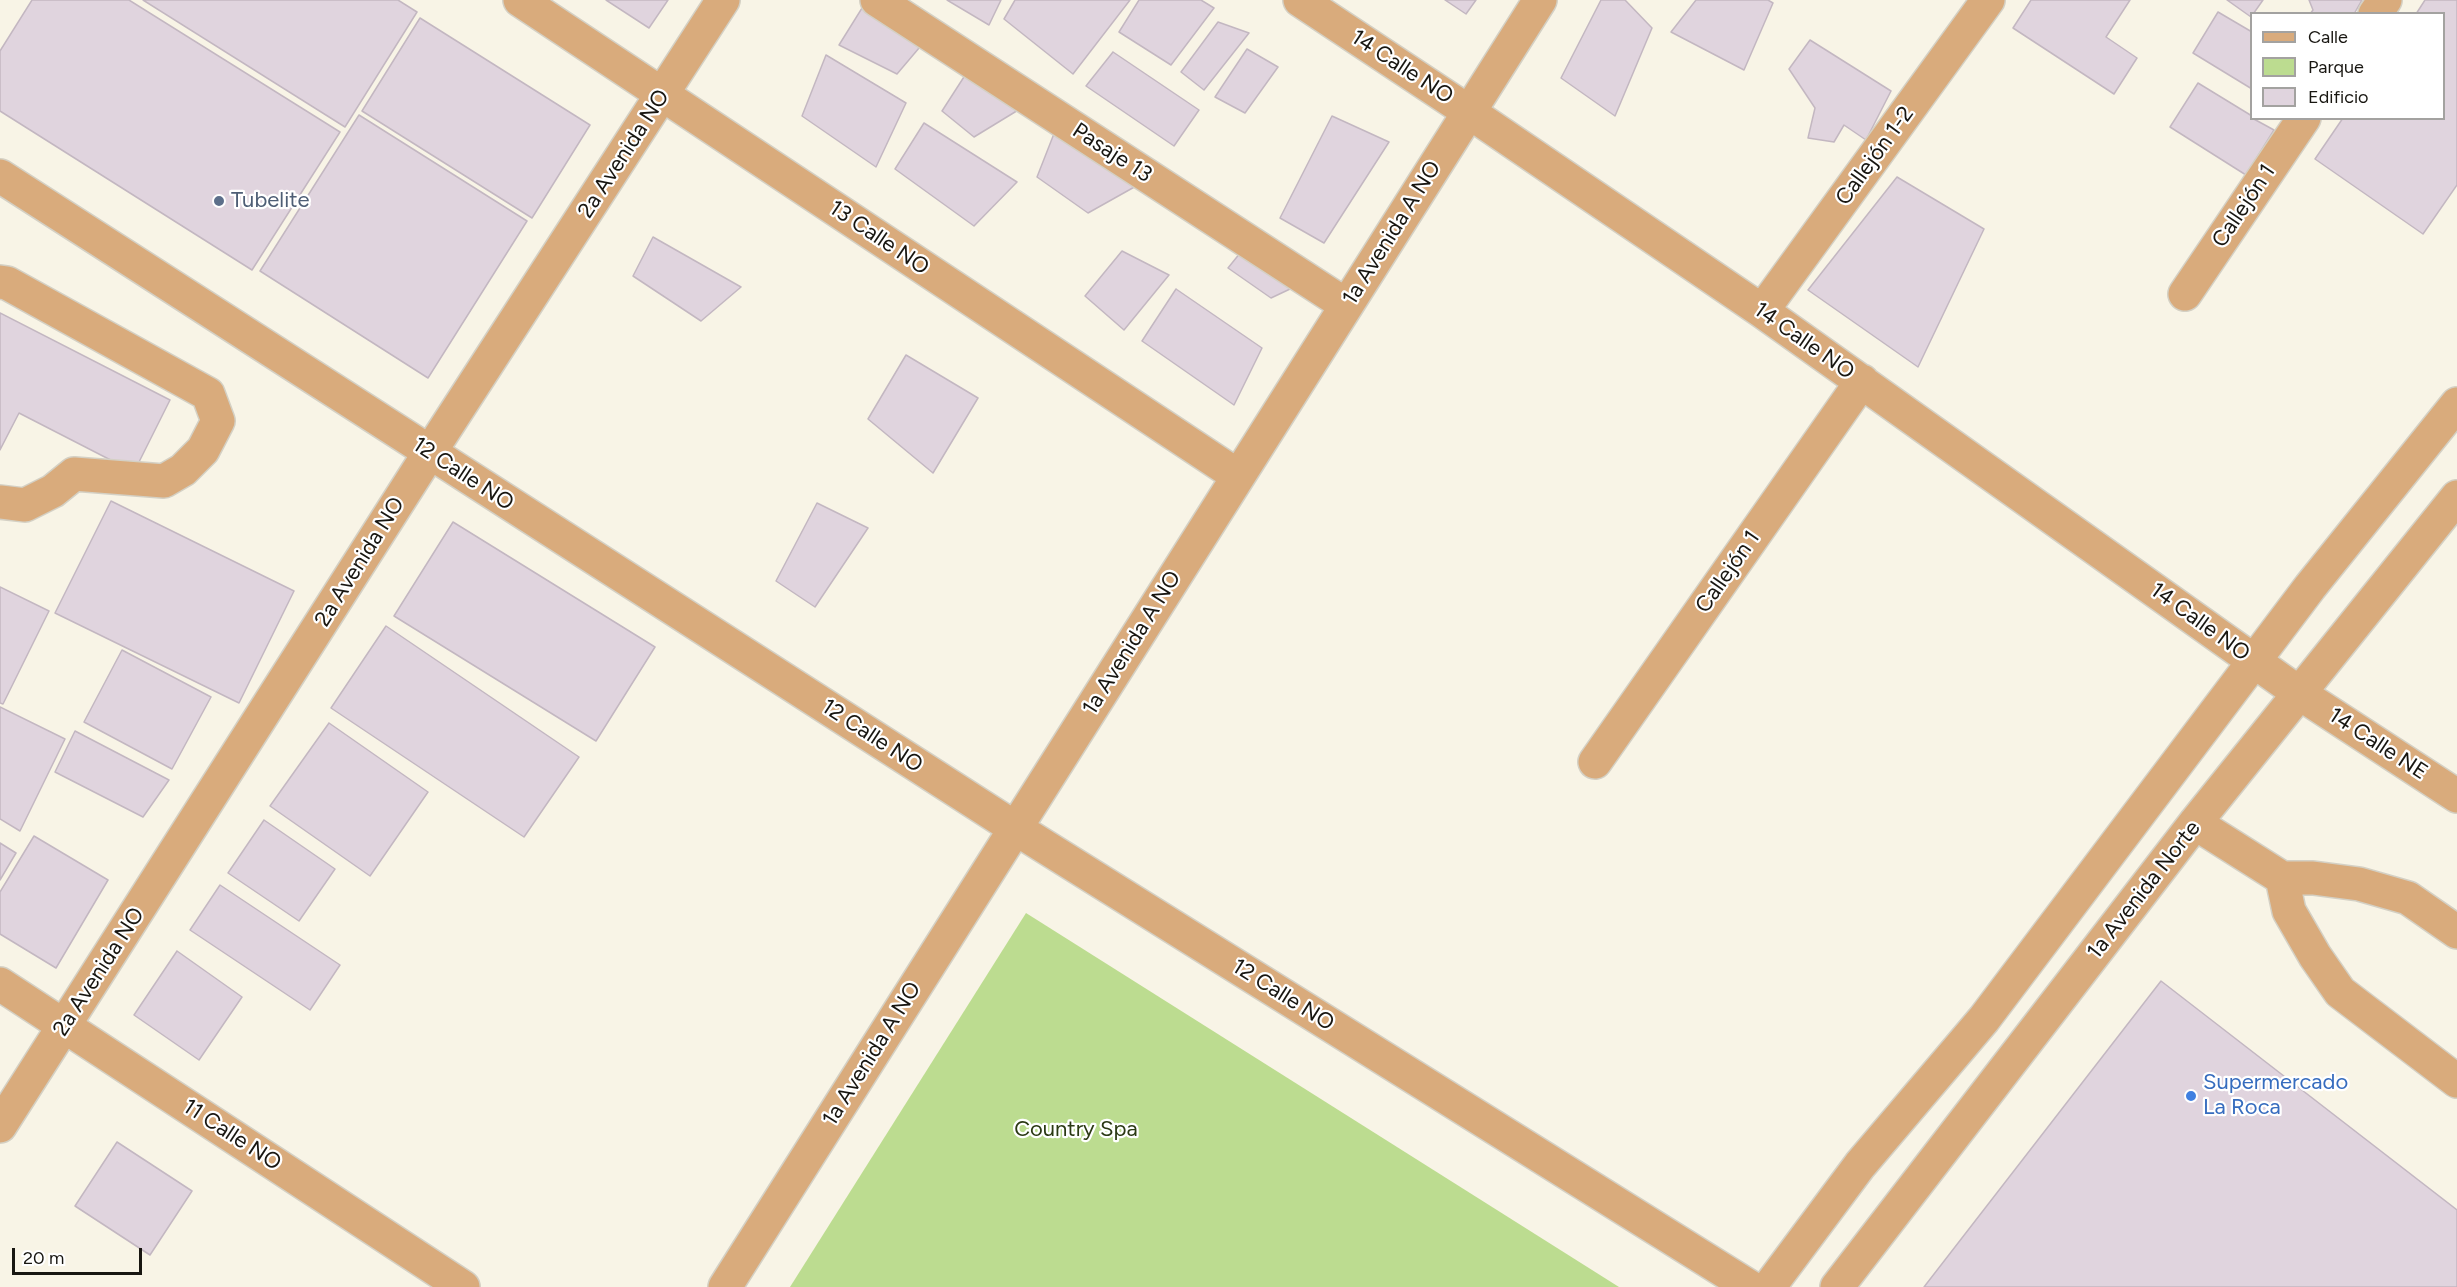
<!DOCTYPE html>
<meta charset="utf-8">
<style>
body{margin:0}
#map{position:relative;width:2457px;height:1287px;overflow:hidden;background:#f8f4e6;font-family:Figtree,sans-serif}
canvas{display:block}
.legend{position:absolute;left:2250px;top:12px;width:195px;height:108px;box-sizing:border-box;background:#fff;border:2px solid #a3a2a0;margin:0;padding:8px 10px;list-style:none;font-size:18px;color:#181611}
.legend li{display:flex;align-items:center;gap:12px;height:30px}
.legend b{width:30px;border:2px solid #a3a2a0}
.scale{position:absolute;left:12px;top:1248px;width:130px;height:27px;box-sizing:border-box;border:3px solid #181611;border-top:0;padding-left:8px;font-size:18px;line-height:21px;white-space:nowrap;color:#181611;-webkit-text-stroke:4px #fff;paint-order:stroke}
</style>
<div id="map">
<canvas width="2457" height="1287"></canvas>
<ul class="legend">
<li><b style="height:8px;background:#d9ab7c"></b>Calle</li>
<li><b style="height:16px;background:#bcdc90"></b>Parque</li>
<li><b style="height:16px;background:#e0d4de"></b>Edificio</li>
</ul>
<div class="scale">20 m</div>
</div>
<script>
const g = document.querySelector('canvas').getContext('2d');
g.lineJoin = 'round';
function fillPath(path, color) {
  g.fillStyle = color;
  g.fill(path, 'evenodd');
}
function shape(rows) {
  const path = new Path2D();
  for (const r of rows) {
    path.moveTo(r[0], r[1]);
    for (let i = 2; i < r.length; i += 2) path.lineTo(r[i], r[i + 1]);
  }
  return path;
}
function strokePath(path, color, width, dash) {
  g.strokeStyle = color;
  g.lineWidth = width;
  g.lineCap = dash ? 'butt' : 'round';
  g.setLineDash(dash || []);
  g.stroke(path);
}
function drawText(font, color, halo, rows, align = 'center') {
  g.font = font + ' Figtree,sans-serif';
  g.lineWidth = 4.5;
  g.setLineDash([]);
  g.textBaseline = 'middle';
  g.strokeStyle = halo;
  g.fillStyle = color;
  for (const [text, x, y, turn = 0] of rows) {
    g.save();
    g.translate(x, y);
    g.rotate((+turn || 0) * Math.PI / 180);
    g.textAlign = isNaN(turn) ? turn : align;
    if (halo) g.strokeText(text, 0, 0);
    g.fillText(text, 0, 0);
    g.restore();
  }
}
const green = shape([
 [1026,913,1619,1287,790,1287]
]);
const building = shape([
 [32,0,129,0,340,132,252,270,0,111,0,51,32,0],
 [143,0,398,0,417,12,345,127,143,0],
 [606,0,668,0,649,28,606,0],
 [867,0,936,28,897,74,839,45,867,0],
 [947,0,1001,0,989,25,947,0],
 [1015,0,1130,0,1073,74,1004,19,1015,0],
 [1139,0,1201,0,1214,8,1171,65,1119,32,1139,0],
 [1445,0,1476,0,1466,14,1445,0],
 [1601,0,1625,0,1652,28,1615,116,1561,78,1601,0],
 [1696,0,1768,0,1773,3,1744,70,1671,32,1696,0],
 [2031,0,2130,0,2106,37,2137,58,2114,94,2013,28,2031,0],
 [2227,0,2263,0,2251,17,2227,0],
 [2309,0,2362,0,2354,14,2310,14,2313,10,2309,0],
 [2425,0,2457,0,2457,185,2423,234,2315,159,2343,118,2444,118,2444,14,2416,14,2425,0],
 [2218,12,2252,32,2252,89,2193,53,2218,12],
 [420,18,590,125,532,218,362,111,420,18],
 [1218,22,1249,33,1204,90,1181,72,1218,22],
 [1810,40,1891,91,1866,140,1844,125,1834,142,1808,138,1815,108,1789,69,1810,40],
 [1247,49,1278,67,1245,113,1215,97,1247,49],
 [1113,52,1199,110,1174,146,1086,86,1113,52],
 [826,55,906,103,876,167,802,116,826,55],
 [971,66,1033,101,974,137,942,111,971,66],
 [2198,83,2252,116,2252,118,2274,130,2246,175,2170,127,2198,83],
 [359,115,527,221,428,378,260,271,359,115],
 [1332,116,1389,142,1324,243,1280,218,1332,116],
 [924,123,1017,182,974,226,895,169,924,123],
 [1057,126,1154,176,1088,213,1037,177,1057,126],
 [1897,177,1984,229,1918,367,1808,290,1897,177],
 [653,237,741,287,701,321,633,276,653,237],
 [1253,237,1307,281,1271,298,1228,268,1253,237],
 [1122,251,1169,275,1124,330,1085,296,1122,251],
 [1176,289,1262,348,1234,405,1142,341,1176,289],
 [0,313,170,400,134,472,19,413,0,450,0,313],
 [906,355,978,398,933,473,868,419,906,355],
 [111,501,294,591,239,703,55,613,111,501],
 [817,503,868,528,815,607,776,581,817,503],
 [453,522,655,647,596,741,394,616,453,522],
 [0,587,49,611,3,704,0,703,0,587],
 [386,626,579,757,524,837,331,708,386,626],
 [122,650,211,697,172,769,84,722,122,650],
 [0,707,65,739,20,831,0,819,0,707],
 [329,723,428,792,370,876,270,806,329,723],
 [75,731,169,780,143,817,55,772,75,731],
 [264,820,335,869,299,921,228,873,264,820],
 [34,836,108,880,56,968,0,934,0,892,34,836],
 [0,843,16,853,0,880,0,843],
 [220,885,340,965,310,1010,190,930,220,885],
 [177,951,242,997,199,1060,134,1015,177,951],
 [2161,981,2457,1210,2457,1287,1924,1287,2161,981],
 [117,1142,192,1191,150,1255,75,1206,117,1142]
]);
const minor = shape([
 [520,0,1238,476],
 [877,0,1346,305],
 [1300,0,1469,112,1762,311,2299,693,2457,796],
 [2375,14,2385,0],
 [0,176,1015,828,1750,1287],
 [0,282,7,283,208,394,218,421,203,450,183,470,164,481,74,474,53,491,25,505,0,502],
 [2185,294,2304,118],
 [1762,311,1988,0],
 [1595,762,1862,381],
 [2195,823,2282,878,2313,878,2359,884,2408,898,2457,932],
 [2282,878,2289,911,2315,956,2340,992,2457,1081],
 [0,984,463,1287],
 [0,1126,430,452,723,0],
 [725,1287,1540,0],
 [1769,1287,1860,1165,1984,1019,2310,587,2457,404],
 [1837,1287,2195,823,2457,497]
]);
const markers = [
 [219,201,6,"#5c6f8a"],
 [2191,1096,6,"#3f7fe0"]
];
const streetNames = [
 ["14 Calle NO",1402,67,33],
 ["Pasaje 13",1112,153,33],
 ["2a Avenida NO",624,154,-57],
 ["Callejón 1-2",1875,156,-54],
 ["Callejón 1",2244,206,-56],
 ["1a Avenida A NO",1392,233,-58],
 ["13 Calle NO",879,238,34],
 ["14 Calle NO",1804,341,35],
 ["12 Calle NO",463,474,33],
 ["2a Avenida NO",360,562,-58],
 ["Callejón 1",1728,572,-55],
 ["14 Calle NO",2200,622,36],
 ["1a Avenida A NO",1132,643,-58],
 ["12 Calle NO",872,736,33],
 ["14 Calle NE",2378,744,33],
 ["1a Avenida Norte",2144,890,-52],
 ["2a Avenida NO",99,972,-57],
 ["12 Calle NO",1283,995,32],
 ["1a Avenida A NO",872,1054,-58],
 ["11 Calle NO",232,1135,33]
];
const serviceNames = [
 ["Tubelite",231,201]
];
const shopNames = [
 ["Supermercado",2203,1083],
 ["La Roca",2203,1108]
];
const parkNames = [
 ["Country Spa",1076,1130]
];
fillPath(green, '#bcdc90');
fillPath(building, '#e0d4de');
strokePath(building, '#c3b7c1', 1.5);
strokePath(minor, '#d4d0c4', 36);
strokePath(minor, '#d9ab7c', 33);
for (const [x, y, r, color] of markers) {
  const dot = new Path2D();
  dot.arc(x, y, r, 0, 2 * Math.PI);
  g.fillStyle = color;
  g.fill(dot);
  strokePath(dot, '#fff', 2);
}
drawText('22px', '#181611', '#fff', streetNames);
drawText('22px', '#4e5e75', '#fff', serviceNames, 'left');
drawText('22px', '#366cbe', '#fff', shopNames, 'left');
drawText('22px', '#2b3914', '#fff', parkNames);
</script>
